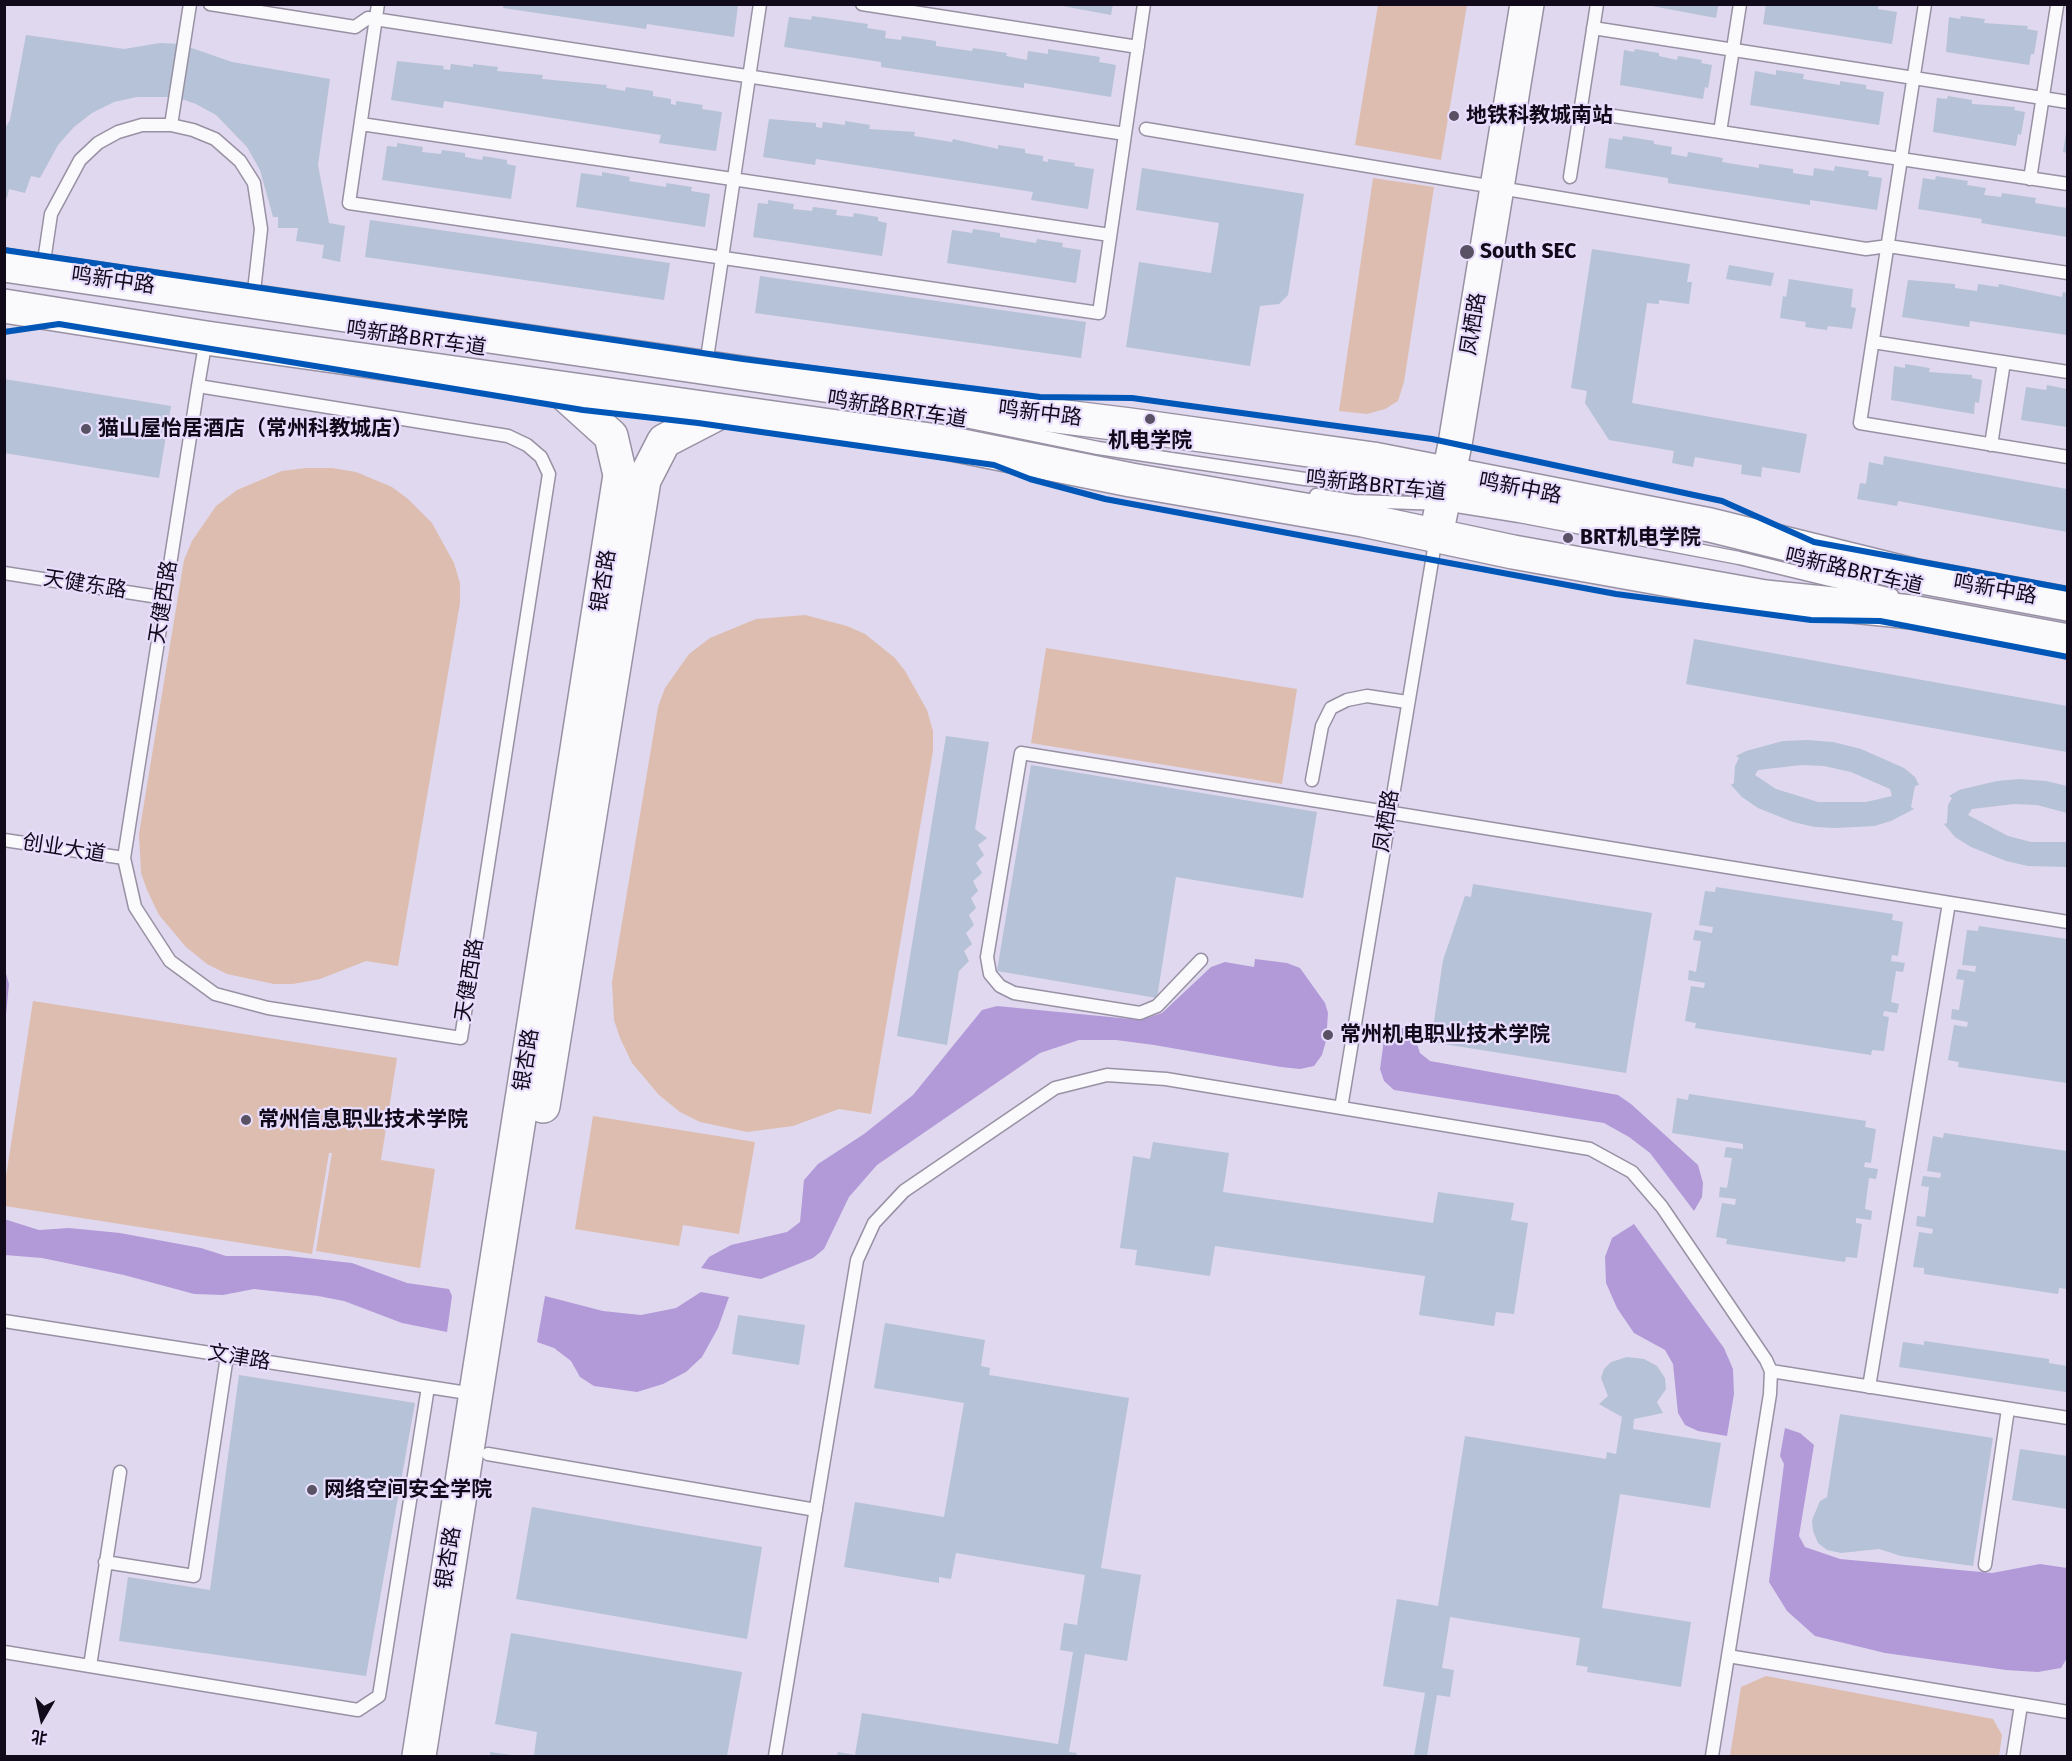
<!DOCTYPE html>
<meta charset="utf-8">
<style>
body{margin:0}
#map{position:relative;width:2072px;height:1761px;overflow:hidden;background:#e0d8ee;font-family:"Fira Sans","Noto Sans SC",sans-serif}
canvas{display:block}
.frame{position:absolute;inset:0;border:6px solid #110a1b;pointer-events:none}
.north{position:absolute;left:12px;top:1689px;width:60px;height:60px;-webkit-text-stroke:4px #e8ddfd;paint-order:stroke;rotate:189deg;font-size:16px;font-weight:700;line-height:24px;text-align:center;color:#110a1b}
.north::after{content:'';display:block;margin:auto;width:21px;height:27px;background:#110a1b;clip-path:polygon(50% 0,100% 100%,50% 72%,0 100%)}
</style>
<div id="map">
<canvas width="2072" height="1761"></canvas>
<div class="frame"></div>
<div class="north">北</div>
</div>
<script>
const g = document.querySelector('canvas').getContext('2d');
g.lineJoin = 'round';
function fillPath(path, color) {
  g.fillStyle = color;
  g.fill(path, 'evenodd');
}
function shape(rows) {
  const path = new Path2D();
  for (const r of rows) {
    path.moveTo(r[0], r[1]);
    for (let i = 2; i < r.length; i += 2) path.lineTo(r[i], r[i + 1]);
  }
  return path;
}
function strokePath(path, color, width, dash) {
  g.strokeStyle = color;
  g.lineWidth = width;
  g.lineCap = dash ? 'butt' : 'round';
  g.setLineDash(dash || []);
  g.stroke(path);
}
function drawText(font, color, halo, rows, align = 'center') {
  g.font = font + ' "Fira Sans","Noto Sans SC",sans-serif';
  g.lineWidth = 4.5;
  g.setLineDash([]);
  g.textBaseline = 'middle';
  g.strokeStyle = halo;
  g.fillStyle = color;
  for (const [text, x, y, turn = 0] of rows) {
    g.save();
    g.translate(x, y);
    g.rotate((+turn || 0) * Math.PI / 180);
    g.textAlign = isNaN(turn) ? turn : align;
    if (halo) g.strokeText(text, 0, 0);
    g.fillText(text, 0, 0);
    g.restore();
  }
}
const green = shape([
 [1378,5,1467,5,1441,160,1355,145],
 [1373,178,1434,187,1404,382,1398,401,1385,409,1367,414,1339,411],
 [306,468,332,468,356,472,392,487,408,499,432,523,454,563,460,583,460,603,398,966,366,961,320,979,293,984,274,984,227,974,207,964,186,947,159,915,147,890,141,873,139,834,184,560,192,541,216,506,237,490,282,471],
 [805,615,847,626,865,634,895,658,905,671,927,710,933,731,933,751,871,1114,839,1109,793,1126,747,1132,700,1122,680,1112,659,1095,632,1063,620,1038,614,1020,612,982,658,707,665,688,689,654,710,638,756,619],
 [1046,648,1297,689,1282,784,1031,743],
 [33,1001,397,1058,381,1160,435,1169,420,1268,316,1251,332,1153,329,1153,312,1254,5,1206,5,1183],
 [593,1116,755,1142,739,1234,683,1225,679,1246,575,1229],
 [1766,1676,1993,1719,2002,1735,1999,1756,1730,1756,1741,1687]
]);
const water = shape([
 [1255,959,1287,963,1300,968,1325,1003,1328,1013,1326,1041,1322,1055,1314,1066,1300,1069,1281,1067,1154,1045,1116,1040,1079,1040,1040,1053,877,1165,849,1197,824,1249,813,1258,761,1279,701,1268,709,1257,731,1245,787,1232,800,1222,804,1180,818,1164,864,1134,913,1095,982,1010,997,1006,1141,1020,1162,1013,1211,967,1225,962,1254,967],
 [5,970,9,984,5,1025],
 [1386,1025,1417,1031,1416,1041,1420,1053,1430,1061,1618,1095,1631,1104,1698,1165,1703,1183,1702,1197,1694,1211,1650,1153,1629,1137,1604,1123,1394,1090,1384,1081,1380,1069],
 [4,1219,39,1230,69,1228,120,1233,201,1248,226,1256,288,1256,352,1263,407,1283,449,1289,452,1296,447,1332,402,1323,344,1301,318,1296,254,1289,223,1295,194,1294,124,1275,42,1258,5,1255],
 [1634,1224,1724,1348,1733,1369,1734,1394,1727,1436,1698,1431,1685,1425,1678,1413,1673,1364,1665,1350,1634,1333,1617,1308,1606,1283,1605,1257,1612,1238],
 [701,1292,729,1297,718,1328,702,1357,686,1372,663,1384,637,1392,594,1386,580,1377,571,1361,554,1348,537,1342,545,1296,603,1311,641,1315,676,1308],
 [1785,1428,1800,1433,1814,1445,1799,1536,1805,1547,1840,1559,1992,1573,2040,1564,2067,1568,2067,1658,2061,1668,2038,1672,2006,1670,1885,1653,1815,1636,1787,1611,1769,1582,1784,1464,1780,1456]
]);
const building = shape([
 [504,4,732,4,738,5,734,37,647,24,646,29,503,8],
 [1052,4,1113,4,1111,15],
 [1641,4,1721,4,1718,7,1716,18],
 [1766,4,1879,4,1878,9,1897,12,1892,44,1763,24],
 [812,16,868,24,867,28,886,31,885,38,901,40,902,36,936,41,936,46,972,51,973,48,1007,53,1006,56,1027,60,1028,51,1048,54,1048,49,1100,57,1099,62,1116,65,1111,97,1024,83,1024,88,881,67,881,62,784,47,789,17,811,20],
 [1961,16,1985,19,1984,23,2028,26,2027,29,2038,31,2034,54,2031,54,2029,65,1946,52,1949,17,1960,19],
 [26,35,124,49,160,43,180,44,232,62,330,79,318,165,329,223,345,226,340,262,322,258,324,245,296,241,298,228,278,228,278,217,273,217,260,170,247,147,216,115,196,104,176,97,137,97,114,102,92,113,74,127,58,145,40,178,31,176,25,193,9,189,7,198,4,198,4,130,10,120],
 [1635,49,1659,53,1659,56,1677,60,1678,56,1702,60,1701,63,1712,65,1708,88,1705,87,1703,99,1620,85,1624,50,1634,52],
 [397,61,444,66,443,69,450,70,451,64,473,67,473,64,498,67,497,71,543,75,542,79,607,85,606,88,625,91,626,87,653,91,653,96,671,99,671,104,676,105,676,101,703,105,702,109,722,112,716,151,659,143,661,135,444,101,443,108,391,100],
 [1776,70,1804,74,1803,79,1840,85,1840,81,1866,85,1866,89,1884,92,1879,125,1750,105,1755,71,1776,75],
 [1948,96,1972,100,1972,104,2015,107,2014,110,2025,112,2021,135,2018,134,2016,146,1933,132,1937,98,1947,99],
 [769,119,816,123,816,127,822,128,823,122,845,125,845,121,870,125,869,129,915,132,914,136,952,142,953,139,998,149,998,145,1025,149,1025,153,1043,156,1043,161,1048,162,1048,159,1075,163,1074,166,1094,169,1088,209,1031,200,1033,192,816,159,815,165,763,157],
 [2066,133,2067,133,2067,153,2063,152],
 [1623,136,1654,141,1654,144,1672,147,1671,154,1687,157,1688,152,1723,158,1722,162,1759,168,1759,164,1793,169,1793,173,1813,176,1814,168,1834,171,1835,166,1869,171,1868,176,1882,178,1877,210,1810,200,1810,205,1668,183,1668,178,1605,168,1609,138,1622,140],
 [397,143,423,147,422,152,441,154,442,150,465,153,465,157,482,160,483,156,507,160,507,164,516,166,511,199,382,180,387,146,397,147],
 [1142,168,1304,194,1288,295,1279,304,1260,306,1250,366,1126,347,1139,262,1211,273,1219,223,1136,210],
 [602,172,630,177,629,181,666,187,666,183,692,187,691,191,710,194,705,227,576,207,581,173,602,176],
 [1936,176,1968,181,1967,185,1986,188,1984,195,2001,197,2002,193,2036,198,2035,203,2067,208,2067,237,1981,223,1982,219,1918,209,1923,178,1935,180],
 [768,200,794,204,793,209,812,211,813,207,837,210,836,215,853,217,854,213,878,217,878,221,887,223,882,256,753,237,758,203,768,204],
 [370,220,670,263,664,300,365,257],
 [973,229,1000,233,1000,237,1036,243,1037,239,1063,243,1062,247,1081,250,1076,283,947,263,952,230,972,233],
 [1592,249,1690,264,1687,282,1692,282,1689,304,1659,300,1659,304,1647,303,1632,403,1807,434,1800,473,1762,467,1761,477,1741,474,1742,465,1695,457,1693,467,1672,463,1674,451,1609,440,1585,403,1587,391,1571,388],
 [1729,265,1774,273,1771,286,1726,279],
 [760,276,1086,322,1081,358,755,313],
 [1789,279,1853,289,1851,307,1856,308,1852,329,1828,326,1827,330,1805,327,1806,322,1780,318,1783,296,1786,297],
 [1908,280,1955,284,1955,288,1977,291,1978,284,1998,287,1999,284,2062,297,2063,292,2067,293,2067,335,1970,321,1969,327,1902,317],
 [1905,364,1930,368,1929,372,1972,375,1972,378,1982,380,1979,403,1975,402,1974,414,1891,400,1894,366,1905,368],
 [4,379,171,406,159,478,4,453],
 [2047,385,2067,389,2067,427,2021,420,2026,387,2046,390],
 [1884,456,2067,489,2067,532,1898,501,1897,506,1857,499,1860,483,1866,484,1869,462,1883,465],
 [1694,639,2067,706,2067,752,1686,684],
 [946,736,989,742,975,829,987,838,978,845,984,855,976,863,982,873,973,881,978,891,971,898,976,908,969,915,974,925,966,933,972,944,964,951,969,961,959,971,947,1045,897,1036],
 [1807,740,1833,742,1861,749,1904,768,1915,777,1919,785,1915,786,1911,807,1914,809,1891,821,1874,826,1835,828,1815,827,1793,822,1758,808,1742,797,1731,785,1734,783,1735,766,1739,758,1736,756,1746,751,1783,741],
 [1801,765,1824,766,1851,772,1890,789,1892,796,1866,802,1818,802,1776,789,1755,775,1758,770],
 [1031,765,1317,812,1303,898,1176,877,1157,998,997,971],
 [2019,779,2046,781,2067,786,2067,813,2037,805,2014,804,1972,809,1968,815,2008,836,2031,842,2067,842,2067,867,2028,866,2006,861,1971,847,1955,837,1944,824,1947,823,1948,805,1952,798,1949,796,1959,790,1997,781],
 [1473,884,1652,913,1626,1073,1431,1042,1443,960,1465,896,1471,897],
 [1716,887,1893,914,1892,920,1903,922,1898,956,1892,955,1891,961,1905,963,1903,972,1896,971,1891,1002,1899,1004,1897,1013,1884,1011,1883,1016,1889,1017,1884,1051,1872,1050,1871,1055,1695,1028,1696,1023,1685,1021,1691,986,1704,988,1705,983,1688,980,1689,970,1696,972,1701,941,1693,940,1695,930,1712,933,1713,927,1699,925,1705,891,1715,892],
 [1979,926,2067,939,2067,1083,1958,1067,1959,1062,1948,1060,1954,1025,1967,1027,1968,1022,1951,1019,1952,1009,1959,1010,1964,980,1956,979,1958,969,1975,972,1976,966,1962,965,1967,930,1978,931],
 [1689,1094,1866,1121,1865,1127,1876,1129,1871,1163,1865,1162,1864,1167,1878,1169,1876,1179,1869,1178,1865,1209,1872,1211,1871,1220,1856,1218,1856,1223,1862,1224,1857,1258,1846,1257,1845,1262,1726,1244,1727,1239,1716,1237,1722,1203,1735,1205,1736,1199,1719,1197,1720,1187,1727,1188,1732,1158,1724,1157,1726,1147,1743,1149,1743,1144,1672,1133,1677,1098,1688,1100],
 [1944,1133,2067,1151,2067,1289,2059,1288,2058,1294,1924,1274,1924,1268,1913,1267,1919,1232,1932,1234,1933,1229,1916,1226,1917,1216,1925,1217,1929,1187,1921,1186,1923,1176,1940,1178,1941,1173,1927,1171,1933,1136,1943,1138],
 [1153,1142,1229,1153,1223,1192,1433,1223,1438,1192,1514,1203,1511,1220,1528,1223,1514,1314,1496,1312,1494,1326,1419,1315,1425,1276,1215,1246,1210,1276,1135,1265,1137,1250,1120,1248,1133,1156,1150,1159],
 [738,1315,805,1325,799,1365,732,1354],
 [885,1323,985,1340,981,1366,990,1368,989,1375,1129,1398,1101,1568,1141,1575,1127,1661,1085,1654,1069,1752,1077,1753,1076,1756,837,1756,838,1752,855,1755,862,1713,1058,1744,1073,1652,1060,1650,1064,1623,1077,1625,1085,1575,956,1553,951,1579,939,1577,939,1583,844,1567,855,1502,944,1517,964,1403,874,1388],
 [1924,1341,2049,1359,2049,1363,2067,1366,2066,1392,1899,1367,1903,1342,1924,1345],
 [1627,1357,1644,1359,1657,1366,1665,1378,1666,1389,1657,1402,1663,1413,1634,1419,1633,1429,1721,1443,1710,1508,1620,1494,1602,1608,1691,1622,1681,1687,1587,1672,1588,1667,1576,1665,1580,1638,1450,1617,1442,1668,1454,1670,1450,1697,1437,1695,1427,1756,1414,1756,1425,1693,1383,1686,1397,1599,1438,1606,1465,1436,1606,1459,1607,1452,1616,1454,1622,1417,1599,1404,1608,1396,1601,1378,1604,1369,1611,1362],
 [239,1375,415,1403,366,1676,119,1641,128,1577,210,1590],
 [1840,1414,1993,1438,1973,1566,1901,1556,1879,1549,1841,1553,1827,1550,1818,1543,1813,1531,1812,1520,1820,1501,1827,1497],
 [2020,1449,2067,1456,2067,1509,2012,1500],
 [532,1507,762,1547,747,1639,516,1599],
 [511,1633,742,1672,727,1756,534,1756,537,1732,495,1724],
 [490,1752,512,1755,512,1756,490,1756]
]);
const lane = shape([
 [210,4,355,27,368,18,1125,134],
 [378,4,349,203,1099,313,1144,4],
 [862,4,1138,47],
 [1925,4,1860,423,2068,457],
 [1593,28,2068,102],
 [1580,111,2068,184],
 [361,124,1110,235],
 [171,125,190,4],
 [1146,129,1866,249,1888,246,2068,273],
 [1720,132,1740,4],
 [1570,177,1597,4],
 [2030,179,2057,6],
 [43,268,51,214,80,160,98,143,118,132,142,125,171,125,193,130,215,139,240,161,254,183,261,229,253,300],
 [1873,342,2068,372],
 [706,365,760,4],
 [198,386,508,436,527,445,541,457,549,474,461,1038,268,1008,215,994,170,961,135,907,124,858,198,386,206,339],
 [956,419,1098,448,1305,479,1431,490,1661,532],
 [1991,445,2004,362],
 [1316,495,1353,501,1444,504,1519,516,1739,558,1892,595],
 [4,573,165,598],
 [1312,780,1322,726,1331,708,1347,700,1367,696,1407,702],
 [4,840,124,858],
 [1201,960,1157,1006,1140,1013,1014,993,1000,986,990,974,987,957,1021,753,2068,922],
 [1341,1108,1436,537],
 [4,1321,474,1394],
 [1771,1371,2068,1418],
 [1869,1387,1949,903],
 [488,1454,816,1510],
 [105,1562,194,1576,227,1356],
 [1985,1565,2008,1409],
 [4,1652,358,1710,379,1696,428,1387],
 [1728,1656,2068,1712],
 [90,1666,120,1472],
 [775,1756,857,1260,874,1223,904,1191,1055,1088,1107,1075,1166,1079,1590,1149,1632,1172,1662,1207,1766,1360,1771,1371,1770,1394,1712,1756],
 [2013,1756,2021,1705]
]);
const secondary = shape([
 [4,265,927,400,1130,425,1373,459,1710,525,1917,576,2068,604],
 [4,306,206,338,937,441,1131,480,1363,520,1513,552,1765,597,1911,612,2068,641],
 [1436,535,1455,444,1527,4],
 [543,1106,644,480,664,441,720,412],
 [419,1756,620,475,611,436,558,388]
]);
const cycleway = shape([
 [4,250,743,359,1040,397,1132,398,1432,439,1722,501,1814,542,2068,589],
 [4,332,59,324,583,410,698,423,994,465,1030,479,1105,499,1616,594,1811,620,1880,621,2068,657]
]);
const markers = [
 [1454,116,6,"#595265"],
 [1467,252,8,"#595265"],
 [1150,419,6,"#595265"],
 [86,429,6,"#595265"],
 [1568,538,6,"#595265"],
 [1328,1035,6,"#595265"],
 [246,1120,6,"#595265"],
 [312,1490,6,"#595265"]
];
const poiNames = [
 ["地铁科教城南站",1466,116],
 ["South SEC",1480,252],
 ["猫山屋怡居酒店（常州科教城店）",98,429],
 ["机电学院",1150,441,"center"],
 ["BRT机电学院",1580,538],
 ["常州机电职业技术学院",1340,1035],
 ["常州信息职业技术学院",258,1120],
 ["网络空间安全学院",324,1490]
];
const streetNames = [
 ["鸣新中路",113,281,8],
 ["凤栖路",1474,324,-81],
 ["鸣新路BRT车道",416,339,8],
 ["鸣新路BRT车道",897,410,9],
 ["鸣新中路",1040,414,7],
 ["鸣新路BRT车道",1376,486,6],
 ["鸣新中路",1520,489,11],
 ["鸣新路BRT车道",1854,572,13],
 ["银杏路",604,581,-81],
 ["天健东路",85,585,9],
 ["鸣新中路",1995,590,10],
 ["天健西路",164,602,-81],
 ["凤栖路",1387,821,-81],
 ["创业大道",64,849,9],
 ["天健西路",470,980,-81],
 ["银杏路",527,1060,-81],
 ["文津路",239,1358,9],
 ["银杏路",449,1558,-81]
];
fillPath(green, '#ddbdaf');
fillPath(water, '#b29ad9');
fillPath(building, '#b5c2d7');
strokePath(lane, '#9891a4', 15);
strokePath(secondary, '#9891a4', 36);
strokePath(lane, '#faf9fc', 12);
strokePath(secondary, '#faf9fc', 33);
strokePath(cycleway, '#0057b8', 6);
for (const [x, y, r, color] of markers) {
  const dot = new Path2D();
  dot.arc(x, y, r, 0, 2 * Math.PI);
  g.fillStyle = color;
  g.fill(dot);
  strokePath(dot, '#e8ddfd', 2);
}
drawText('bold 21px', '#110a1b', '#e8ddfd', poiNames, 'left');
drawText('21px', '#110a1b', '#e8ddfd', streetNames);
</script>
